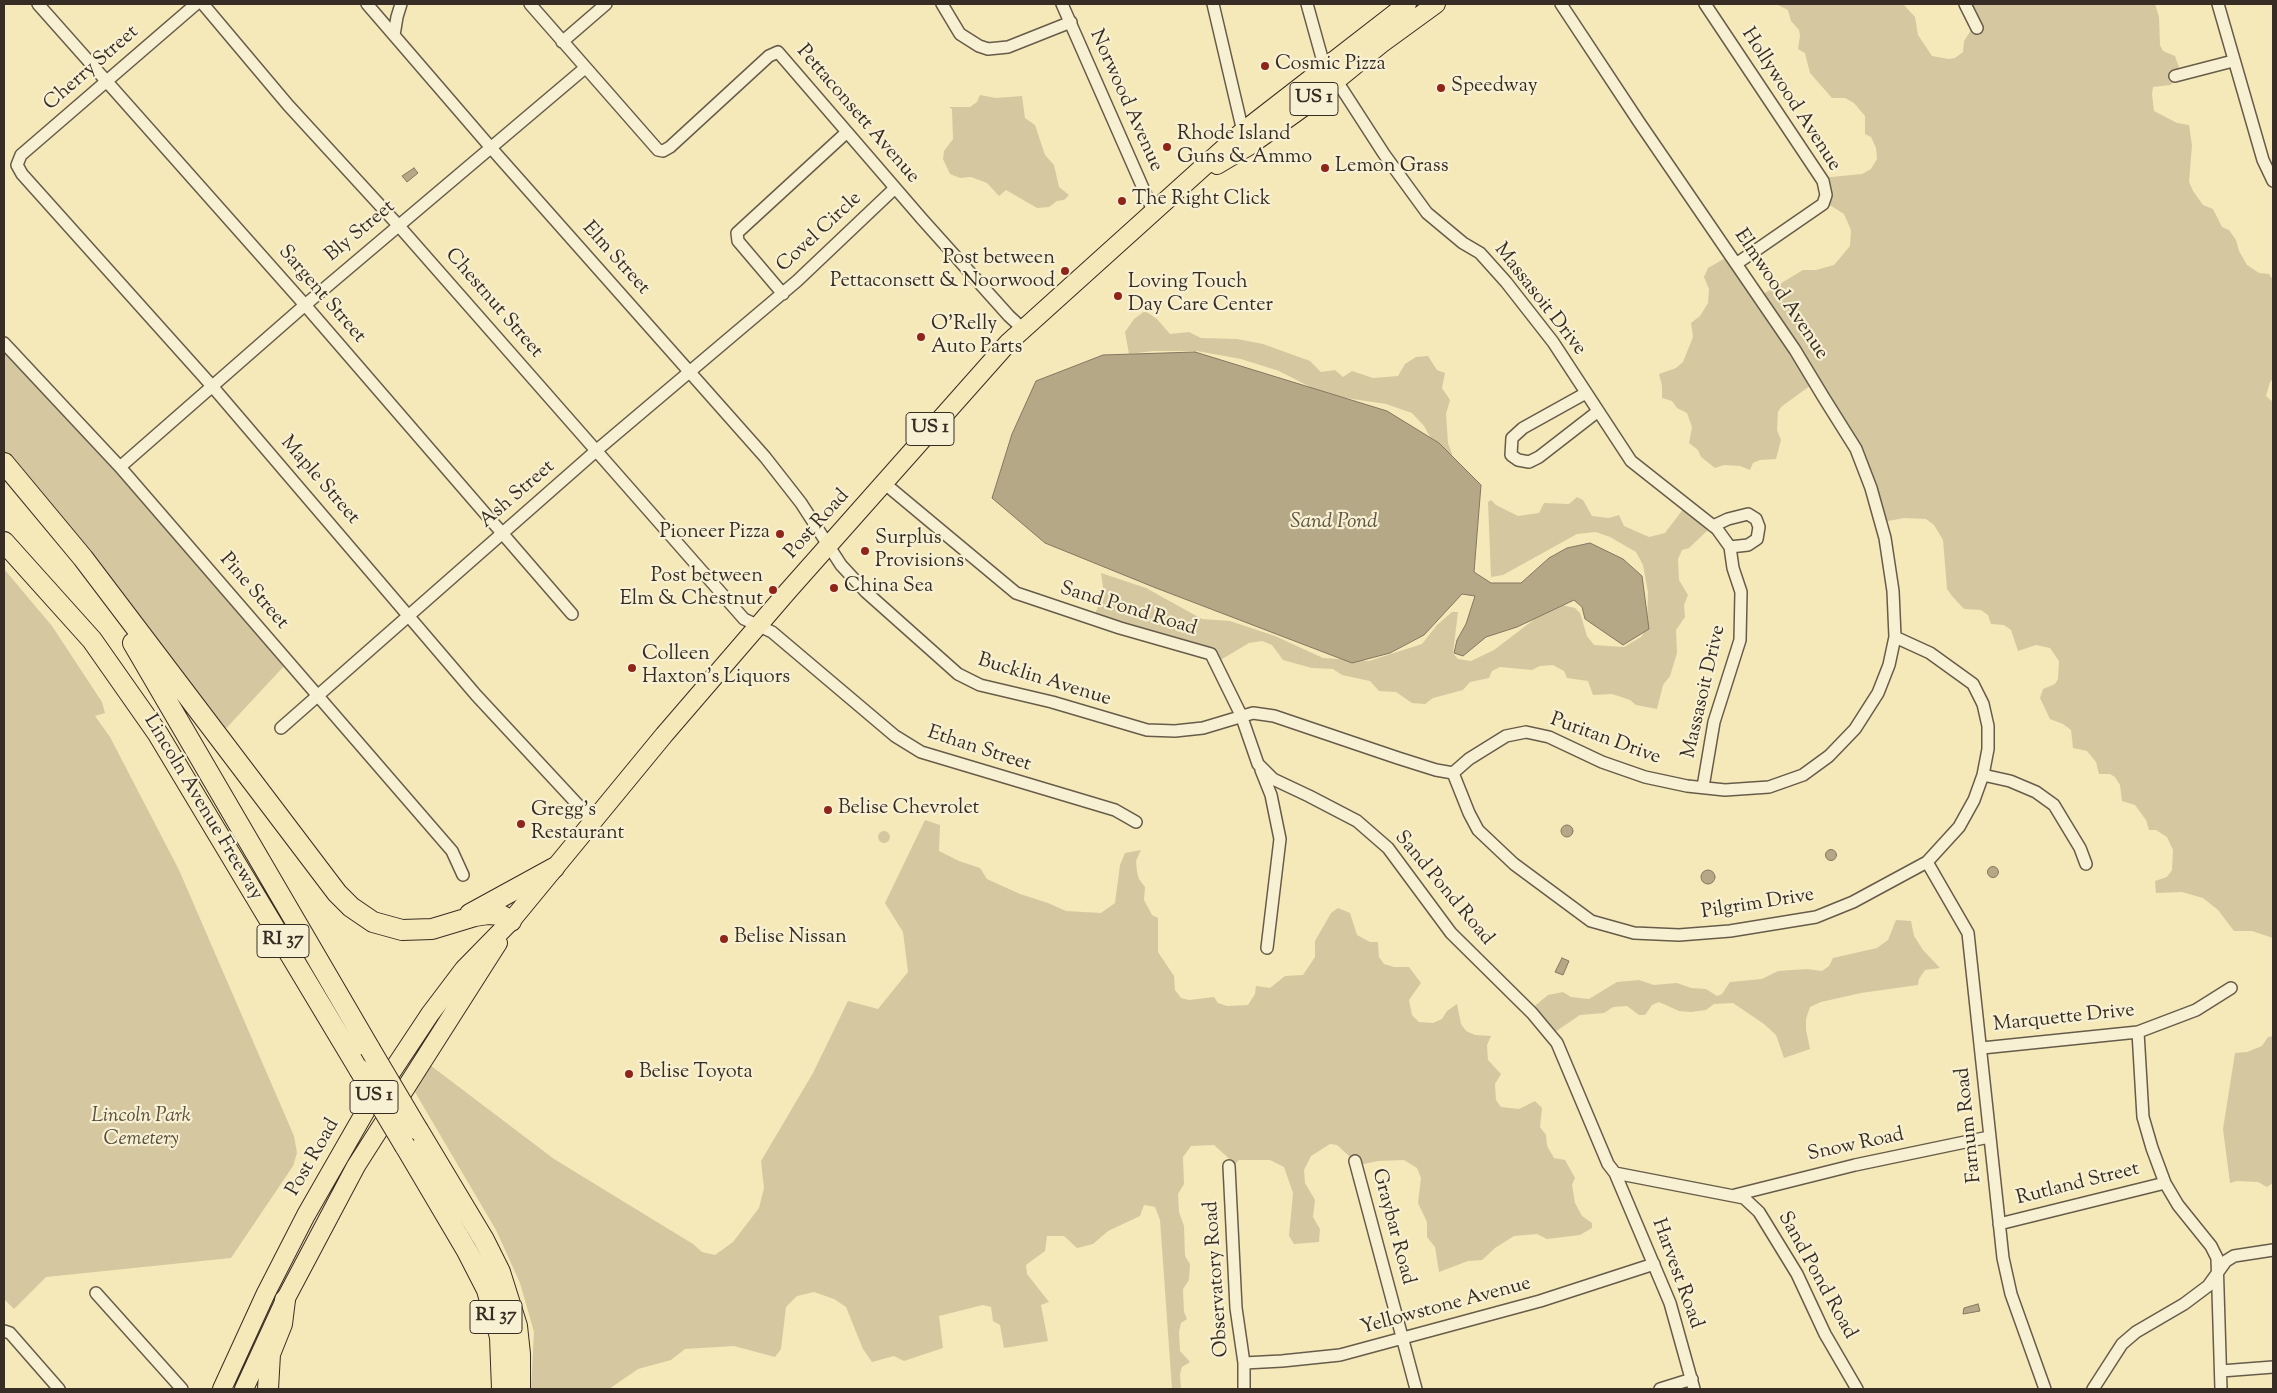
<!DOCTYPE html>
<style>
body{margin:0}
#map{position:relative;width:2277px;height:1393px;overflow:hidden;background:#f5e8b9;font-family:"Sorts Mill Goudy",serif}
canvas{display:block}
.frame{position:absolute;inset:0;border:5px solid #382d25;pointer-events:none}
</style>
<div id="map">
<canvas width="2277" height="1393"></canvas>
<div class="frame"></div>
</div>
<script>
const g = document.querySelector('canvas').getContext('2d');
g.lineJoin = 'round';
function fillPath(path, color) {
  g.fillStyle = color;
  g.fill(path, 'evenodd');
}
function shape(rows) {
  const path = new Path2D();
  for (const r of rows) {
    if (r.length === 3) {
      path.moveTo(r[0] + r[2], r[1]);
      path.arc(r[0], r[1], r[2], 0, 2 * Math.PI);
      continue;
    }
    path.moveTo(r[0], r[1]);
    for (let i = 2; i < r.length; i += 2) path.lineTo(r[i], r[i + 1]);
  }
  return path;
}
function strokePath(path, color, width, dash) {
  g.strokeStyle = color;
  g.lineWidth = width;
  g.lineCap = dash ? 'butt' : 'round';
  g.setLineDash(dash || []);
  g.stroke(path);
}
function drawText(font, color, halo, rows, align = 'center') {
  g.font = font + ' "Sorts Mill Goudy",serif';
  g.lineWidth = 4.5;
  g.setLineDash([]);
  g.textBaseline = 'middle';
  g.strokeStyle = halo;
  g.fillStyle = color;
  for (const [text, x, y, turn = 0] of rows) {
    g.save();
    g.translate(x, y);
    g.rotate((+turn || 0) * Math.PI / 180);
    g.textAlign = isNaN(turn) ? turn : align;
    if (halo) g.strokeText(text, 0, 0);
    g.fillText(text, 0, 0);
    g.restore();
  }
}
const green = shape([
 [1776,4,1903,4,1915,17,1918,35,1932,56,1949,59,1955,58,1963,52,1964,41,1975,24,1966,4,2155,4,2159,17,2160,45,2163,51,2175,56,2182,76,2170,85,2153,87,2152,94,2154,111,2177,123,2189,125,2192,145,2189,182,2193,191,2203,205,2213,209,2222,227,2229,230,2236,240,2239,251,2247,265,2259,273,2269,274,2273,280,2273,379,2270,382,2266,396,2273,402,2273,938,2252,931,2234,931,2218,910,2203,898,2182,892,2156,893,2155,881,2167,877,2172,870,2173,850,2167,837,2156,830,2149,830,2146,820,2135,805,2122,801,2120,785,2115,777,2110,774,2099,774,2096,762,2087,751,2073,748,2071,730,2063,724,2050,719,2040,698,2043,689,2055,684,2058,679,2059,661,2050,648,2036,645,2018,651,2011,630,2004,625,1991,624,1988,615,1981,610,1964,609,1952,596,1947,589,1943,540,1934,525,1926,519,1904,518,1883,522,1856,446,1814,383,1781,407,1778,412,1777,430,1781,440,1776,459,1760,460,1753,463,1750,470,1740,466,1724,465,1715,468,1701,457,1698,450,1689,443,1692,427,1687,413,1677,408,1672,401,1662,398,1662,386,1659,374,1676,368,1683,362,1693,337,1691,323,1700,316,1708,303,1709,289,1704,277,1708,268,1729,256,1760,296,1803,270,1816,270,1834,265,1850,246,1851,230,1844,214,1820,199,1825,187,1821,178,1862,174,1871,169,1877,159,1876,148,1871,137,1865,134,1865,116,1854,103,1845,98,1832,98,1810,73,1805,53,1798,49,1800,36,1799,30,1791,21,1788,10],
 [980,95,996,98,1022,96,1025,118,1035,125,1045,155,1054,165,1059,187,1069,195,1064,200,1057,201,1049,207,1037,208,1006,190,999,196,987,183,971,177,960,178,950,174,943,159,944,151,953,139,952,109,949,107,970,107,977,102],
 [1145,311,1157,319,1170,334,1189,332,1201,338,1237,339,1263,344,1310,361,1321,372,1335,370,1343,377,1352,371,1373,378,1398,376,1405,364,1416,357,1428,356,1437,370,1445,373,1442,388,1450,400,1446,414,1448,443,1452,454,1450,464,1443,460,1424,426,1412,413,1386,404,1326,395,1279,371,1241,359,1197,351,1153,351,1129,354,1125,332,1134,319],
 [4,341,285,665,219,736,4,464],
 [1577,497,1583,500,1592,516,1609,518,1619,515,1624,526,1649,537,1665,533,1684,508,1708,530,1689,548,1682,550,1678,559,1679,580,1688,595,1684,605,1685,617,1676,630,1677,653,1670,676,1663,685,1657,709,1636,705,1630,700,1612,694,1593,695,1588,681,1567,678,1564,671,1553,665,1540,666,1532,670,1500,667,1492,671,1489,678,1470,682,1463,690,1433,698,1425,704,1412,703,1396,692,1379,691,1370,681,1342,675,1333,669,1312,668,1283,660,1272,645,1262,641,1249,643,1217,662,1094,616,1104,593,1101,573,1146,588,1202,619,1230,621,1275,636,1323,658,1369,661,1422,644,1437,625,1452,612,1458,612,1453,653,1458,659,1471,661,1494,650,1536,618,1562,605,1575,608,1580,613,1587,636,1594,645,1624,647,1641,637,1647,628,1648,592,1643,565,1636,552,1610,537,1596,532,1577,534,1503,575,1491,577,1488,502,1491,500,1496,505,1518,516,1539,513,1544,503,1569,504],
 [4,569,52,626,102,702,105,713,95,716,110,737,179,870,294,1136,297,1153,293,1166,231,1258,46,1277,14,1309,4,1299],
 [925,820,940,825,939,851,959,861,980,868,987,879,1020,894,1048,903,1066,911,1101,913,1115,903,1120,865,1125,853,1141,850,1136,861,1137,872,1139,879,1145,887,1144,900,1152,915,1158,918,1158,952,1174,976,1175,990,1181,998,1189,1000,1214,997,1218,1003,1227,1006,1248,1005,1255,994,1256,986,1270,988,1285,976,1303,975,1315,957,1315,941,1331,913,1338,908,1350,913,1357,935,1370,942,1378,942,1379,957,1384,964,1394,967,1409,967,1421,983,1409,1000,1412,1015,1419,1022,1433,1023,1442,1019,1447,1011,1457,1004,1461,1024,1466,1031,1475,1035,1491,1036,1487,1045,1488,1060,1501,1074,1495,1084,1496,1100,1501,1107,1519,1109,1535,1101,1542,1108,1540,1127,1546,1135,1547,1146,1554,1158,1565,1160,1575,1178,1572,1185,1575,1203,1582,1216,1592,1223,1592,1228,1580,1235,1547,1239,1537,1234,1514,1236,1495,1248,1482,1260,1468,1261,1439,1272,1435,1247,1427,1237,1427,1222,1418,1203,1421,1178,1417,1168,1404,1160,1378,1161,1359,1165,1337,1145,1330,1144,1311,1156,1304,1170,1305,1183,1315,1200,1313,1217,1320,1229,1319,1242,1294,1244,1289,1236,1293,1193,1284,1167,1270,1160,1239,1160,1235,1164,1214,1145,1191,1146,1183,1157,1184,1184,1178,1194,1179,1212,1184,1226,1185,1256,1190,1264,1189,1280,1183,1289,1184,1312,1187,1319,1181,1323,1179,1332,1180,1351,1190,1362,1182,1367,1180,1374,1181,1389,1172,1389,1160,1220,1155,1207,1144,1205,1140,1216,1108,1231,1093,1244,1077,1248,1064,1236,1047,1236,1045,1251,1026,1265,1027,1274,1049,1302,1041,1305,1048,1341,1004,1348,1000,1325,993,1321,991,1307,983,1305,939,1316,943,1348,904,1361,894,1356,872,1362,863,1349,846,1307,834,1299,814,1292,797,1296,786,1307,781,1349,775,1357,734,1346,685,1349,671,1360,638,1369,609,1389,531,1389,534,1332,520,1283,496,1230,412,1087,426,1062,554,1159,693,1244,702,1252,715,1255,733,1242,759,1208,764,1188,761,1161,813,1073,848,1001,878,1009,908,972,903,932,885,903],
 [884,837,6],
 [1896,920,1911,921,1914,936,1923,950,1940,968,1925,970,1919,979,1918,985,1861,993,1821,1002,1810,1007,1806,1019,1806,1030,1810,1049,1784,1058,1776,1035,1764,1024,1733,1003,1714,1004,1706,1010,1691,1012,1679,1011,1659,1002,1652,1005,1645,1015,1639,1015,1627,1006,1613,1007,1604,1013,1580,1015,1552,1034,1531,1009,1548,995,1563,992,1571,997,1589,999,1617,982,1639,980,1654,985,1677,983,1691,988,1706,989,1717,996,1722,994,1730,982,1762,979,1778,971,1807,969,1822,971,1829,966,1833,958,1877,948,1888,940],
 [2273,1036,2273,1183,2267,1187,2258,1182,2237,1181,2230,1183,2223,1129,2235,1053,2247,1052,2262,1046,2268,1037]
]);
const water = shape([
 [414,168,418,173,407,182,402,176,414,168],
 [1195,352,1387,411,1439,443,1481,485,1474,572,1491,583,1521,583,1549,558,1567,548,1590,543,1623,559,1642,576,1649,629,1623,645,1585,619,1582,607,1574,600,1517,627,1486,637,1463,656,1454,653,1457,640,1466,624,1475,596,1462,594,1424,635,1390,653,1352,663,1156,588,1045,543,992,498,1012,434,1036,381,1103,355,1195,352],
 [1567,831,6],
 [1831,855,5.5],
 [1993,872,5.5],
 [1708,877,7],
 [1562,958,1569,961,1563,975,1555,972,1562,958],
 [1978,1304,1980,1311,1963,1314,1964,1308,1978,1304]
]);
const minor = shape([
 [38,4,305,305,572,614],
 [196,4,21,155,17,165,22,174,212,386,476,695,593,821],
 [203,4,288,105,398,225,744,619,772,632,895,736,921,752,1115,810,1136,822],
 [367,4,492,149,765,457,801,503,841,565,866,592,958,674,980,685,1052,702,1147,730,1175,731,1203,728,1253,713,1274,716,1398,758,1436,770,1453,773,1469,759,1506,736,1526,732,1549,737,1602,762,1645,777,1687,786,1725,790,1769,787,1803,775,1829,756,1855,729,1878,693,1889,665,1895,637,1893,591,1885,538,1871,488,1856,449,1824,398,1795,350,1639,122,1561,4],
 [530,4,658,150,663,151,670,147,769,56,778,52,922,219,1009,316,1023,329],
 [942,4,960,34,979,46,988,49,1008,47,1071,22],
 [1062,4,1154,213],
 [1213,4,1244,136],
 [1307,4,1322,58,1384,154,1427,213,1463,243,1480,253,1506,282,1553,342,1631,461,1717,529,1730,547,1733,568,1741,592,1740,640,1714,722,1703,787],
 [1705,4,1823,181,1826,195,1823,204,1736,264],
 [1965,4,1977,28],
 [2218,4,2263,160,2273,181],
 [394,35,397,17,401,4],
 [562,42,606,4],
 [2175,76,2233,61],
 [783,294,738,241,737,233,847,132],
 [4,343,120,467,452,851,463,875],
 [1586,393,1523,428,1512,438,1511,455,1518,460,1529,462,1539,457,1597,412],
 [120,467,305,305,585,68],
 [884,483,1016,593,1120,628,1211,654,1241,715,1258,764,1273,779,1309,796,1357,821,1388,848,1451,933,1532,1013,1557,1043,1608,1164,1615,1173,1744,1198,1759,1212,1797,1274,1825,1334,1857,1389],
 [1713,526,1728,519,1748,514,1756,519,1759,527,1757,539,1748,545,1730,547],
 [281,728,597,450,797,281,895,188],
 [1261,770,1271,795,1280,839,1267,948],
 [1453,773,1469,813,1478,830,1514,864,1591,921,1634,933,1679,935,1730,931,1816,917,1853,902,1927,862,1959,827,1974,800,1983,775,1988,749,1988,726,1983,704,1973,684,1930,653,1895,637],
 [1983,775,2010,781,2036,792,2054,805,2080,848,2086,864],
 [1927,862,1968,933,2003,1258,2011,1294,2045,1389],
 [2138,1032,2143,1117,2152,1148,2165,1183,2178,1205,2211,1246,2217,1258,2221,1389],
 [1982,1048,2138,1032,2196,1010,2231,988],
 [1355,1161,1416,1389],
 [1229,1166,1236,1308,1244,1363,1244,1389],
 [1615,1173,1670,1303,1694,1389],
 [1735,1195,1855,1165,1989,1137],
 [1999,1224,2165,1183],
 [96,1293,182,1389],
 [4,1331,10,1333,59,1389],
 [1244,1363,1282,1361,1340,1355,1540,1301,1654,1264],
 [2221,1371,2273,1367],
 [1660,1389,1692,1379],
 [2093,1389,2122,1344,2136,1332,2184,1304,2208,1286,2226,1261,2234,1256,2273,1250]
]);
const primary = shape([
 [1217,165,1249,146,1305,106,1381,44,1436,4],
 [222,1389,266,1293,306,1215,365,1112,430,1014,464,969,511,921,664,735,788,591,1008,343,1242,132,1407,4],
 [244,1389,285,1300,356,1166,498,943]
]);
const motorway = shape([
 [4,463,83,558,337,893,351,907,373,922,402,930,432,929,475,916,488,914,501,915,511,921],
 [4,542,92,640,158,734,359,1069],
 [133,643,370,1049],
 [470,914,554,868],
 [418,1130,484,1240,500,1272,517,1326,520,1354,520,1389],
 [405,1146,467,1251,487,1290,500,1337,502,1389],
 [268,1389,270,1354,282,1324,285,1300]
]);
const motorwayBridge = shape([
 [370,1049,418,1130],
 [359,1069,405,1146]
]);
const markers = [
 [1265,66,5,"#8f2418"],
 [1441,88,5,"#8f2418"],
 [1167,147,5,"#8f2418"],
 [1325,168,5,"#8f2418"],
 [1122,201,5,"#8f2418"],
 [1065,271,5,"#8f2418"],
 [1118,296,5,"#8f2418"],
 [921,337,5,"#8f2418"],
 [780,534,5,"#8f2418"],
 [865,551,5,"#8f2418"],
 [834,588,5,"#8f2418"],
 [773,590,5,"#8f2418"],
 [632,668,5,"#8f2418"],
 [828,810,5,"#8f2418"],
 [521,824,5,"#8f2418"],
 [724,939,5,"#8f2418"],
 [629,1074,5,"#8f2418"]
];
const shields = [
 [1314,99,48],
 [930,429,48],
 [283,941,52],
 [374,1097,48],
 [496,1317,52]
];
const shieldNames = [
 ["US 1",1314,99],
 ["US 1",930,429],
 ["RI 37",283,941],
 ["US 1",374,1097],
 ["RI 37",496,1317]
];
const poiNames = [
 ["Cosmic Pizza",1275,66],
 ["Speedway",1451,88],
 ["Rhode Island",1177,136],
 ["Guns & Ammo",1177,159],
 ["Lemon Grass",1335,168],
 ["The Right Click",1132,201],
 ["Post between",1055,260,"right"],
 ["Pettaconsett & Noorwood",1055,283,"right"],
 ["Loving Touch",1128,284],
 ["Day Care Center",1128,307],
 ["O'Relly",931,326],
 ["Auto Parts",931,349],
 ["Pioneer Pizza",770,534,"right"],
 ["Surplus",875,540],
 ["Provisions",875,563],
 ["Post between",763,578,"right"],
 ["Elm & Chestnut",763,601,"right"],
 ["China Sea",844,588],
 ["Colleen",642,656],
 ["Haxton's Liquors",642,679],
 ["Belise Chevrolet",838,810],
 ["Gregg's",531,812],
 ["Restaurant",531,835],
 ["Belise Nissan",734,939],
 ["Belise Toyota",639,1074]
];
const streetNames = [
 ["Cherry Street",92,69,-41],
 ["Hollywood Avenue",1790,100,57],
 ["Norwood Avenue",1125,101,66],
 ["Pettaconsett Avenue",857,115,49],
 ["Bly Street",361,232,-40],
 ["Covel Circle",820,233,-43],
 ["Elm Street",615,259,48],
 ["Sargent Street",321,295,49],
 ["Elmwood Avenue",1780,295,56],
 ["Massasoit Drive",1539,300,52],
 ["Chestnut Street",493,304,49],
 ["Maple Street",319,481,49],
 ["Ash Street",518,495,-41],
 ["Post Road",818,525,-48],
 ["Pine Street",253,592,49],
 ["Sand Pond Road",1128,610,17],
 ["Bucklin Avenue",1044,681,17],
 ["Massasoit Drive",1705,692,-77],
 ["Puritan Drive",1605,740,20],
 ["Ethan Street",979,750,18],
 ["Lincoln Avenue Freeway",202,808,59],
 ["Sand Pond Road",1443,889,50],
 ["Pilgrim Drive",1758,905,-9],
 ["Marquette Drive",2064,1019,-6],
 ["Farnum Road",1970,1125,-96],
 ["Snow Road",1856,1146,-12],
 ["Post Road",314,1158,-60],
 ["Rutland Street",2078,1185,-14],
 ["Graybar Road",1392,1227,75],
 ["Harvest Road",1676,1274,70],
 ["Sand Pond Road",1816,1276,61],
 ["Observatory Road",1218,1279,-94],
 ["Yellowstone Avenue",1446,1307,-15]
];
const parkNames = [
 ["Lincoln Park",141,1118],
 ["Cemetery",141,1141]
];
const waterNames = [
 ["Sand Pond",1334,523]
];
fillPath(green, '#d5c8a0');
fillPath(water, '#b5a887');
strokePath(water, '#837760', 1);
strokePath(minor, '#675c4a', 14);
strokePath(primary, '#382d25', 20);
strokePath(motorway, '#382d25', 22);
strokePath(minor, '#f8f0d2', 11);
strokePath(primary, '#f5e8b9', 18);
strokePath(motorway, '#f5e8b9', 20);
strokePath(motorwayBridge, '#382d25', 22, []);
strokePath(motorwayBridge, '#f5e8b9', 20);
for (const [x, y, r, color] of markers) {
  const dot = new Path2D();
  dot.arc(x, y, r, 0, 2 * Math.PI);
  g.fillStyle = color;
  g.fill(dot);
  strokePath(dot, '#f8f0d2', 2);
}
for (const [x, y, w] of shields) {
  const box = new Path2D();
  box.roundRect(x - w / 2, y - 16.5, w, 33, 4);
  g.fillStyle = '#f8f0d2';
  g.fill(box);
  strokePath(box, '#382d25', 1);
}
drawText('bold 19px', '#382d25', null, shieldNames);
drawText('20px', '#382d25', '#f8f0d2', poiNames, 'left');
drawText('20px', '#382d25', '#f8f0d2', streetNames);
drawText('italic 20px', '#574c3e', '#f8f0d2', parkNames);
drawText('italic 21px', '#5e5242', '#f8f0d2', waterNames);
</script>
